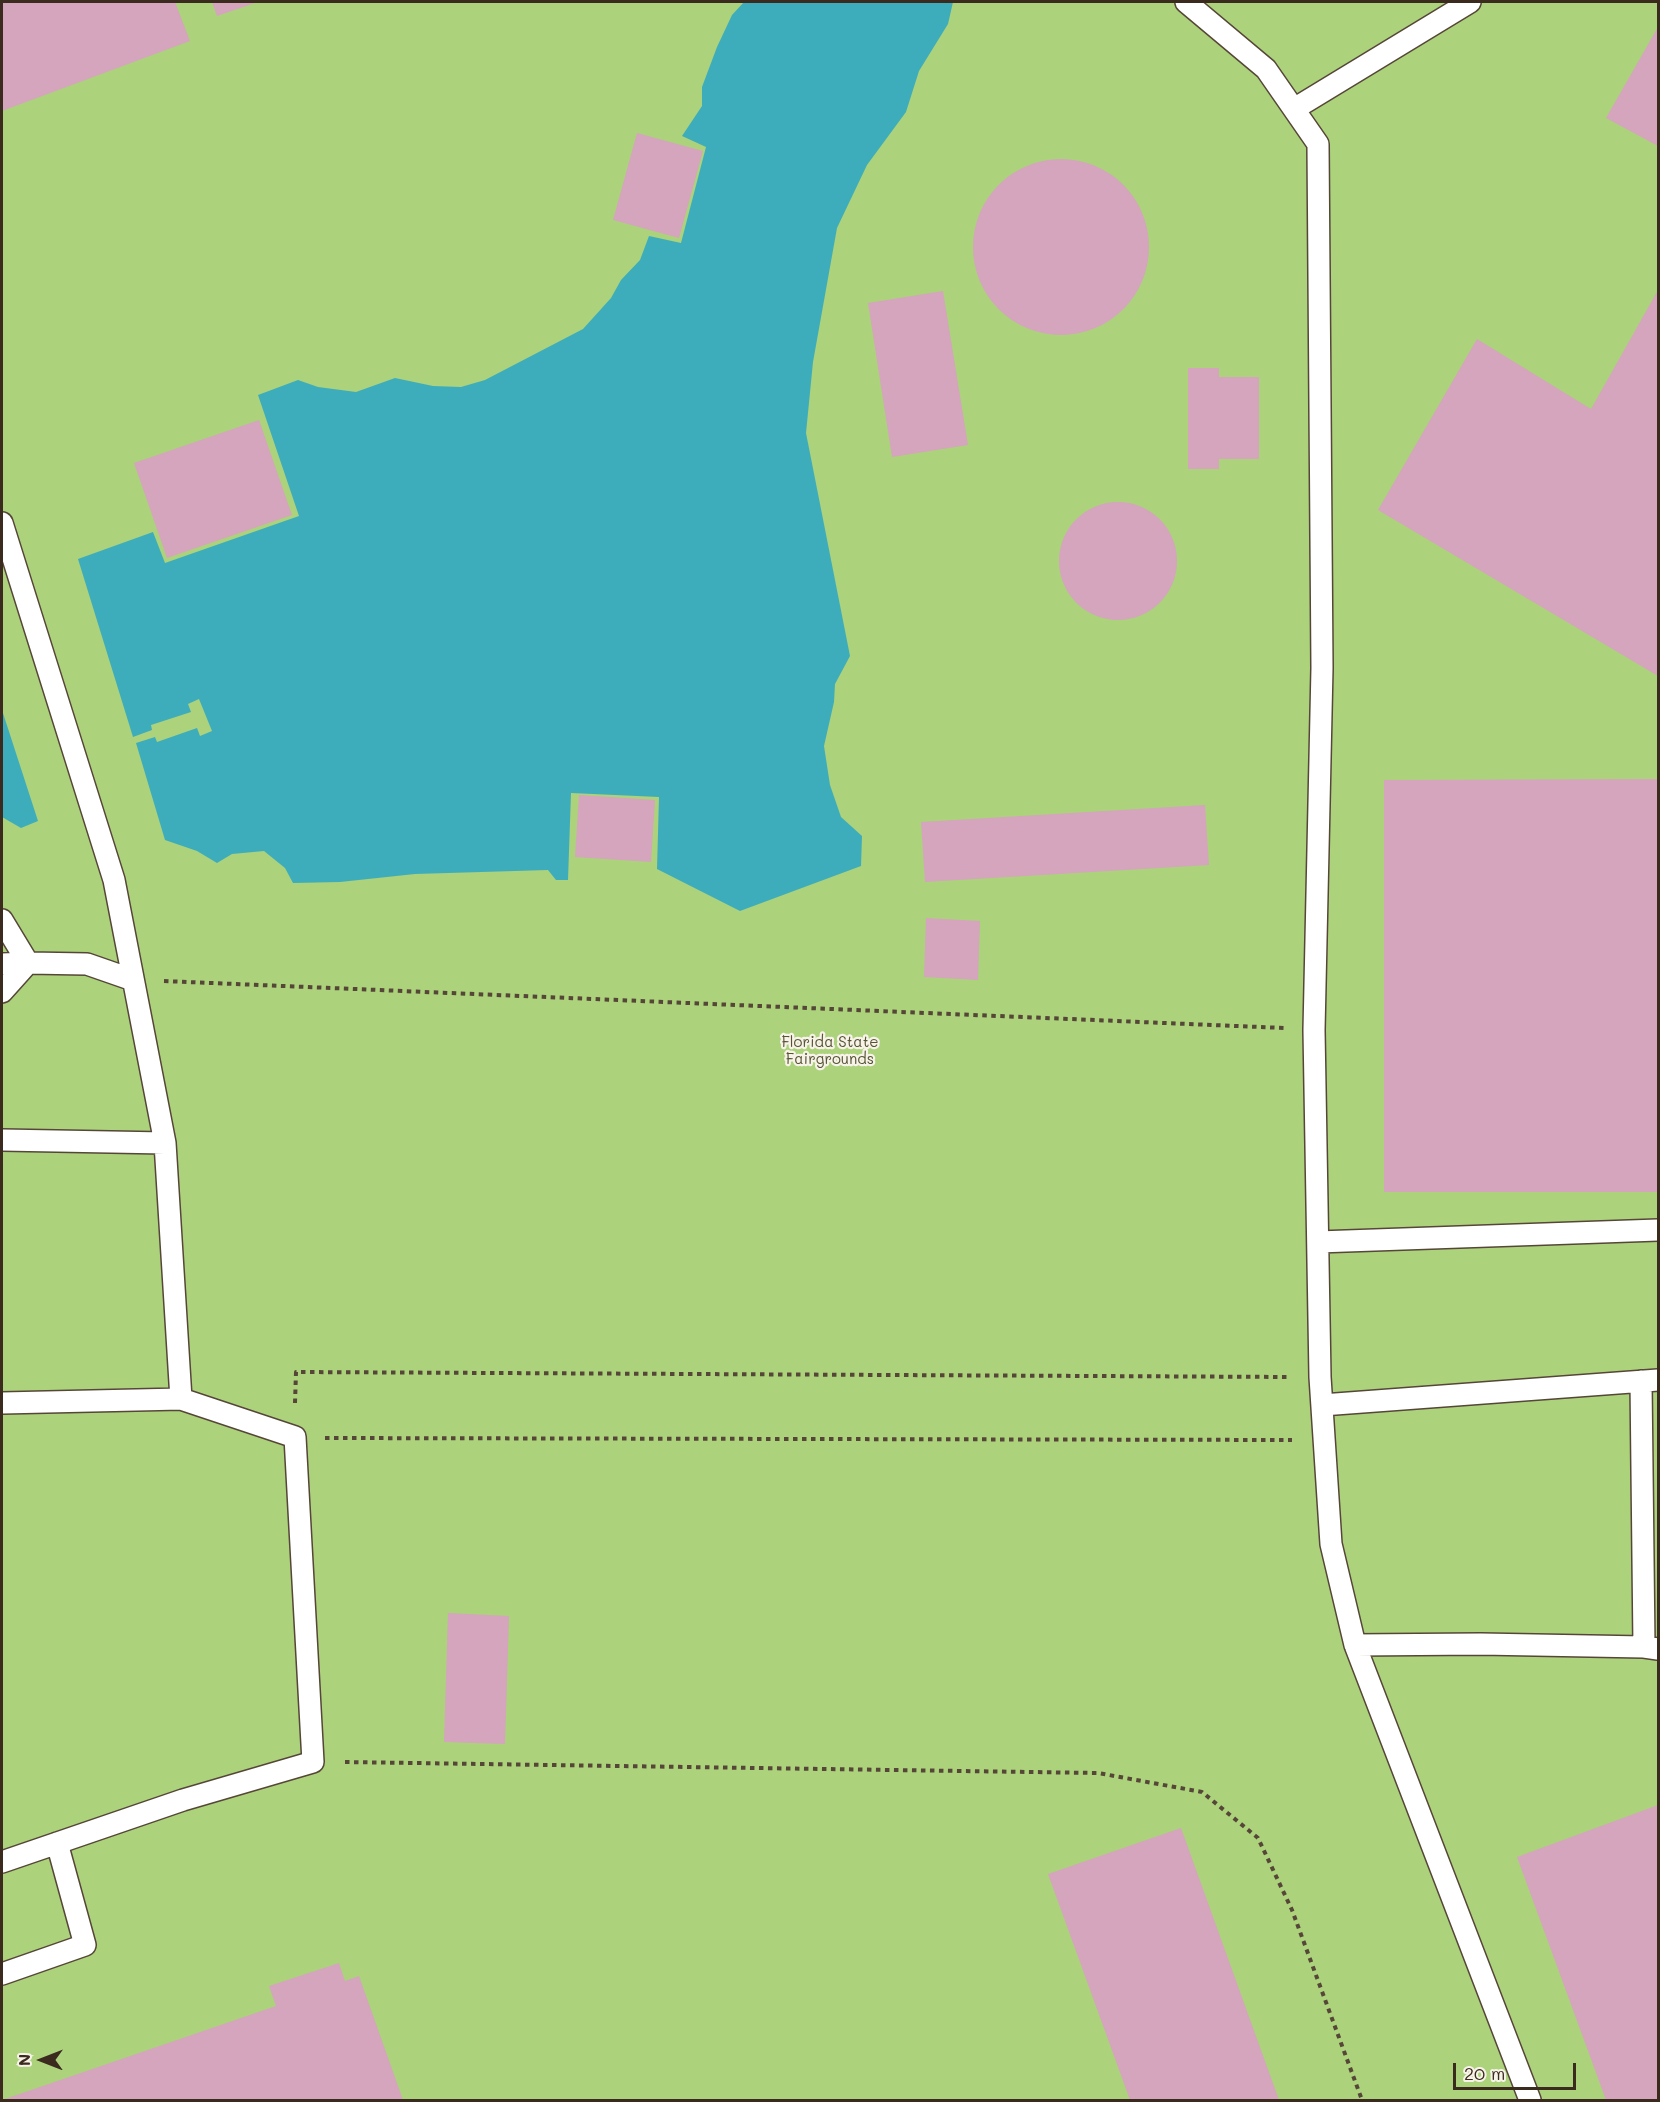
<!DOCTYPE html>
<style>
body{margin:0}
#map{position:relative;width:1660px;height:2102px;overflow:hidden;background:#efe6ca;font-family:Mali,sans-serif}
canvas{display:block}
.frame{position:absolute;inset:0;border:3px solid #3b2a1e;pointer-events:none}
.north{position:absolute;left:12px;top:2030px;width:60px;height:60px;-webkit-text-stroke:4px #f7f3e8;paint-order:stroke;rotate:270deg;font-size:16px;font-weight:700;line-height:24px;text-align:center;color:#3b2a1e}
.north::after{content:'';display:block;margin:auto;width:21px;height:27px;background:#3b2a1e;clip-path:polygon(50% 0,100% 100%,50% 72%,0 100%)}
.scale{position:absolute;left:1453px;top:2063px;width:123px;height:27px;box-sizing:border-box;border:3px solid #3b2a1e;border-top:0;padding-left:8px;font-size:18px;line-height:21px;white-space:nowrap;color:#3b2a1e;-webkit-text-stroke:4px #f7f3e8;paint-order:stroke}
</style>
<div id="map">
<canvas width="1660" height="2102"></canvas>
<div class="frame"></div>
<div class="north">N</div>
<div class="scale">20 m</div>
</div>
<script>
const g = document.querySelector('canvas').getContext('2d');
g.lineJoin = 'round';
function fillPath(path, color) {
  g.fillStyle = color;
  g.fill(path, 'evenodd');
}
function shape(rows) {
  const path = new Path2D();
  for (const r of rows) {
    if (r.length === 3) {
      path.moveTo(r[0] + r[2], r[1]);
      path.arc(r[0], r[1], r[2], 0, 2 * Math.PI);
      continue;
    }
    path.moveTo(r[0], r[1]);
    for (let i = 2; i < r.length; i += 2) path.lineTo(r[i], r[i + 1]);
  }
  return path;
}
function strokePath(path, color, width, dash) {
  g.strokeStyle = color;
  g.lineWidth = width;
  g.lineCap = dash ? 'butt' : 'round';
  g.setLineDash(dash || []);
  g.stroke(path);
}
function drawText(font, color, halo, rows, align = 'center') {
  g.font = font + ' Mali,sans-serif';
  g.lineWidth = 4.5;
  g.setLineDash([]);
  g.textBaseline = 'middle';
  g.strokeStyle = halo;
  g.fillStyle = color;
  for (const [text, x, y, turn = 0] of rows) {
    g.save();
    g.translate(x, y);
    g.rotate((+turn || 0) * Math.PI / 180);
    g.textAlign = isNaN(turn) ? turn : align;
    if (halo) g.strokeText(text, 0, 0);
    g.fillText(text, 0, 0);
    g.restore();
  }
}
const green = shape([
 [2,2,1658,2,1658,2100,2,2100]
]);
const water = shape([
 [744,2,953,2,948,24,919,71,906,112,867,165,837,228,813,362,806,433,850,656,835,684,834,702,824,746,830,785,841,817,862,836,861,866,740,911,657,869,659,797,571,793,568,880,556,880,548,870,415,874,340,882,293,883,285,868,264,851,232,854,217,863,197,851,165,840,136,743,155,737,157,742,197,728,200,736,212,731,199,699,188,704,191,712,151,725,152,730,133,737,78,559,153,532,165,563,299,516,258,395,298,380,318,387,356,392,395,378,433,386,461,387,485,380,583,329,611,298,621,280,640,260,649,236,681,243,706,147,682,136,702,106,702,87,717,47,732,15],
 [2,710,38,821,21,828,2,817]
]);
const building = shape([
 [2,2,175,2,190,41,2,111],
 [212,2,258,2,217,16],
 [1658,27,1658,146,1606,118],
 [637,133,703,151,679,238,613,220],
 [1061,247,88],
 [1658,290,1658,676,1378,510,1477,339,1591,409],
 [943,291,968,445,892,457,868,303],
 [1188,368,1219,368,1219,377,1259,377,1259,459,1219,459,1219,469,1188,469],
 [259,420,292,515,167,558,134,463],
 [1118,561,59],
 [1658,779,1658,1192,1384,1192,1384,780],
 [579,795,655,800,651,862,575,857],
 [1205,805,1209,865,925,882,921,822],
 [926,918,980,921,978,980,924,977],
 [448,1613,509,1616,505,1744,444,1742],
 [1658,1805,1658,2100,1606,2100,1517,1857],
 [1181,1828,1279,2100,1130,2100,1048,1874],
 [339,1963,345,1981,359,1976,403,2100,2,2100,276,2006,269,1986]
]);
const path = shape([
 [164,981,1284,1028],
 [295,1403,296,1372,1290,1377],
 [325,1438,1292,1440],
 [345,1762,1098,1773,1202,1792,1258,1838,1292,1910,1362,2100]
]);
const service = shape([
 [1186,2,1266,69,1318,144,1322,668,1314,1030,1320,1377,1331,1544,1355,1645,1530,2100],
 [1294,109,1470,2],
 [2,523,114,880,165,1143,181,1399,295,1437,313,1762,183,1800,2,1862],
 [2,920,28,963,2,964],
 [2,992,28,963,87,964,133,980],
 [2,1140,165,1143],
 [1318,1242,1658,1230],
 [1641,1381,1644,1647],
 [2,1403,181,1399],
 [1322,1405,1658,1380],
 [1355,1645,1481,1644,1644,1647,1658,1649],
 [2,1974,85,1945,57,1843]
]);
const parkNames = [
 ["Florida State",830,1042],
 ["Fairgrounds",830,1059]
];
fillPath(green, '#acd27c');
fillPath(water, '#3eadbb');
fillPath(building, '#d5a4bd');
strokePath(service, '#564638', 24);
strokePath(path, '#564638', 4, [4.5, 4.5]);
strokePath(service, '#fff', 21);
drawText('15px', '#575436', '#f7f3e8', parkNames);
</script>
